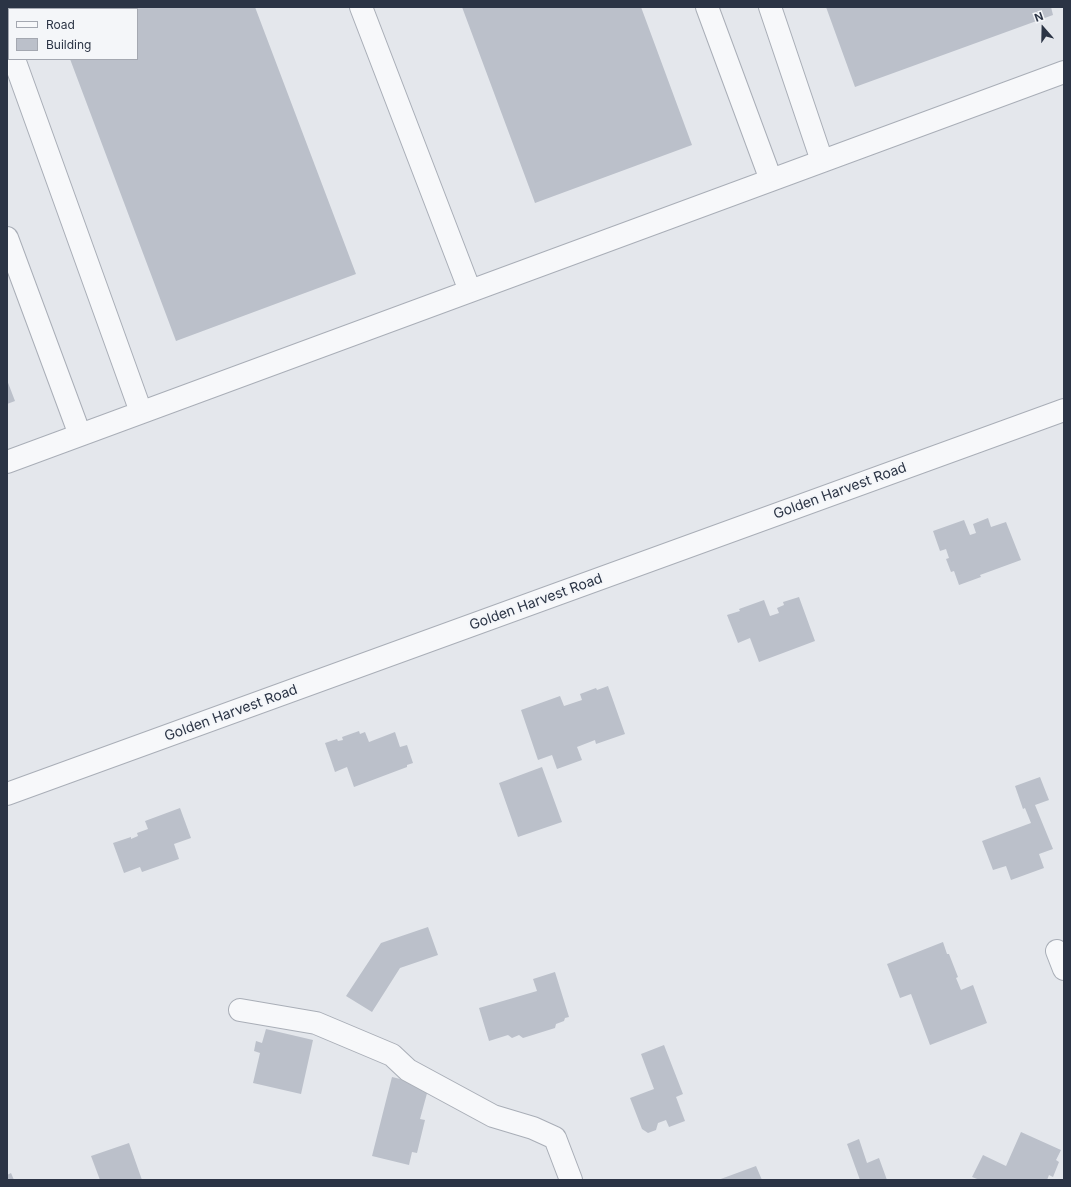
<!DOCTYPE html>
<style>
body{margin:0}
#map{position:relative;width:1071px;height:1187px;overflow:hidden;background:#e4e7ec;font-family:Inter,sans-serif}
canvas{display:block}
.frame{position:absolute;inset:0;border:8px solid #2b3445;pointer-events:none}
.legend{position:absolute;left:8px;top:8px;width:130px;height:52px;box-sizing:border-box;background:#f4f6f9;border:1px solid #a4a8b1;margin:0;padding:5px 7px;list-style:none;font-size:12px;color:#2b3445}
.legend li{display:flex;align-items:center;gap:8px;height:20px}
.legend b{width:20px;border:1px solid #a4a8b1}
.north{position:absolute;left:1023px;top:8px;width:40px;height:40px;-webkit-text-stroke:3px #f4f6f9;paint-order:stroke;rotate:340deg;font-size:11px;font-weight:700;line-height:16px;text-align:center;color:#2b3445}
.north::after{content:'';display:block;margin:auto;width:14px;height:18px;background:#2b3445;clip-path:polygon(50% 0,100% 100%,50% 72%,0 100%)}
</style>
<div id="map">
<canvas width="1071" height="1187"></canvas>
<div class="frame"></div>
<ul class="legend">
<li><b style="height:5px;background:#f7f8fa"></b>Road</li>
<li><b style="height:11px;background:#bbc0ca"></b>Building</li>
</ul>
<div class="north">N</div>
</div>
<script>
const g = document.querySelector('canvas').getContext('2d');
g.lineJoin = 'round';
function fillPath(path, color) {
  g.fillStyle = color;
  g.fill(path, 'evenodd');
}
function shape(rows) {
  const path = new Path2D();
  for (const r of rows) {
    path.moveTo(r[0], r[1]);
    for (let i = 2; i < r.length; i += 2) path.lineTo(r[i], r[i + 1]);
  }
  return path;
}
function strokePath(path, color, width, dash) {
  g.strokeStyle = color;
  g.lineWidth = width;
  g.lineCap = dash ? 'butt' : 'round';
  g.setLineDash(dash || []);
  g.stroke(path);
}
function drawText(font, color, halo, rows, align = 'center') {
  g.font = font + ' Inter,sans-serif';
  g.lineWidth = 4;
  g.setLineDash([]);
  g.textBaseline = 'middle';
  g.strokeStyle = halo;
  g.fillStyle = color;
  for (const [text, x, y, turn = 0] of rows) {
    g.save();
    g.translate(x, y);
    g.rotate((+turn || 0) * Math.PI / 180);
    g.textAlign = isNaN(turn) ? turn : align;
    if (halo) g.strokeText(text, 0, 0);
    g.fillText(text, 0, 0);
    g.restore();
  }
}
const building = shape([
 [51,7,255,7,356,274,176,341,70,59,137,59,137,9,51,9],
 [462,7,641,7,692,145,535,203],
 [826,7,1051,7,1053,15,855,87],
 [7,380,15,401,7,404],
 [988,518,991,527,1006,522,1021,560,980,575,981,577,959,585,954,571,951,572,946,559,949,558,946,549,940,551,933,531,964,520,970,535,976,533,973,524],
 [799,597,815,641,759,662,750,638,738,643,727,615,740,611,739,609,764,600,770,616,779,613,777,608,784,605,783,602],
 [608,686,625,734,596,744,595,740,577,747,582,760,557,769,552,755,538,760,521,710,560,696,564,706,582,700,580,694,596,688,597,690],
 [359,731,360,734,365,732,369,742,395,732,400,747,407,745,413,763,407,765,407,767,354,787,347,767,335,772,325,743,337,739,338,741,343,740,342,737],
 [542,767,562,822,518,837,499,783],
 [1040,777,1049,800,1035,805,1053,849,1039,854,1044,868,1011,880,1006,866,993,870,982,841,1031,823,1025,808,1023,809,1015,786],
 [180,808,191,838,174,844,179,859,142,872,140,867,124,873,113,843,131,837,131,839,138,836,137,833,148,829,145,821],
 [428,927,438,955,400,968,372,1012,346,996,381,943],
 [943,942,947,954,949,954,958,977,956,978,961,990,973,985,987,1023,930,1045,911,994,900,998,887,964],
 [555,972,569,1017,565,1018,564,1021,556,1024,555,1028,523,1038,519,1035,512,1038,508,1035,489,1041,479,1008,537,991,533,979],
 [266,1029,313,1040,301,1094,253,1083,260,1053,254,1051,256,1041,262,1043],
 [664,1045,683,1094,676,1097,685,1121,669,1127,666,1120,658,1123,656,1130,648,1133,642,1129,630,1098,654,1089,641,1054],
 [392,1077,429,1086,420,1119,425,1120,417,1153,412,1152,409,1165,372,1156],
 [1021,1132,1061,1150,1056,1160,1059,1162,1053,1177,1049,1175,1047,1180,980,1180,972,1177,983,1155,1006,1166],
 [859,1139,867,1163,879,1158,887,1180,860,1180,847,1144],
 [129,1143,142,1180,100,1180,91,1156],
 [756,1166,762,1180,718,1180],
 [11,1173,14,1180,7,1180,7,1175]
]);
const minor = shape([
 [361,7,470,291],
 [707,7,771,180],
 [770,7,822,161],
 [7,41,9,46],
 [14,59,141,412],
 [7,238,80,435],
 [7,462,1064,72],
 [7,794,1064,410],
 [1057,951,1064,969],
 [240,1010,316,1023,392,1055,408,1070,493,1116,533,1128,555,1138,571,1180]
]);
const streetNames = [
 ["Golden Harvest Road",840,491,-20],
 ["Golden Harvest Road",536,602,-20],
 ["Golden Harvest Road",231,713,-20]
];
fillPath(building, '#bbc0ca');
strokePath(minor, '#a9aeb7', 24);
strokePath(minor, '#f7f8fa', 22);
drawText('14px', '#2b3445', '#f4f6f9', streetNames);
</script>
